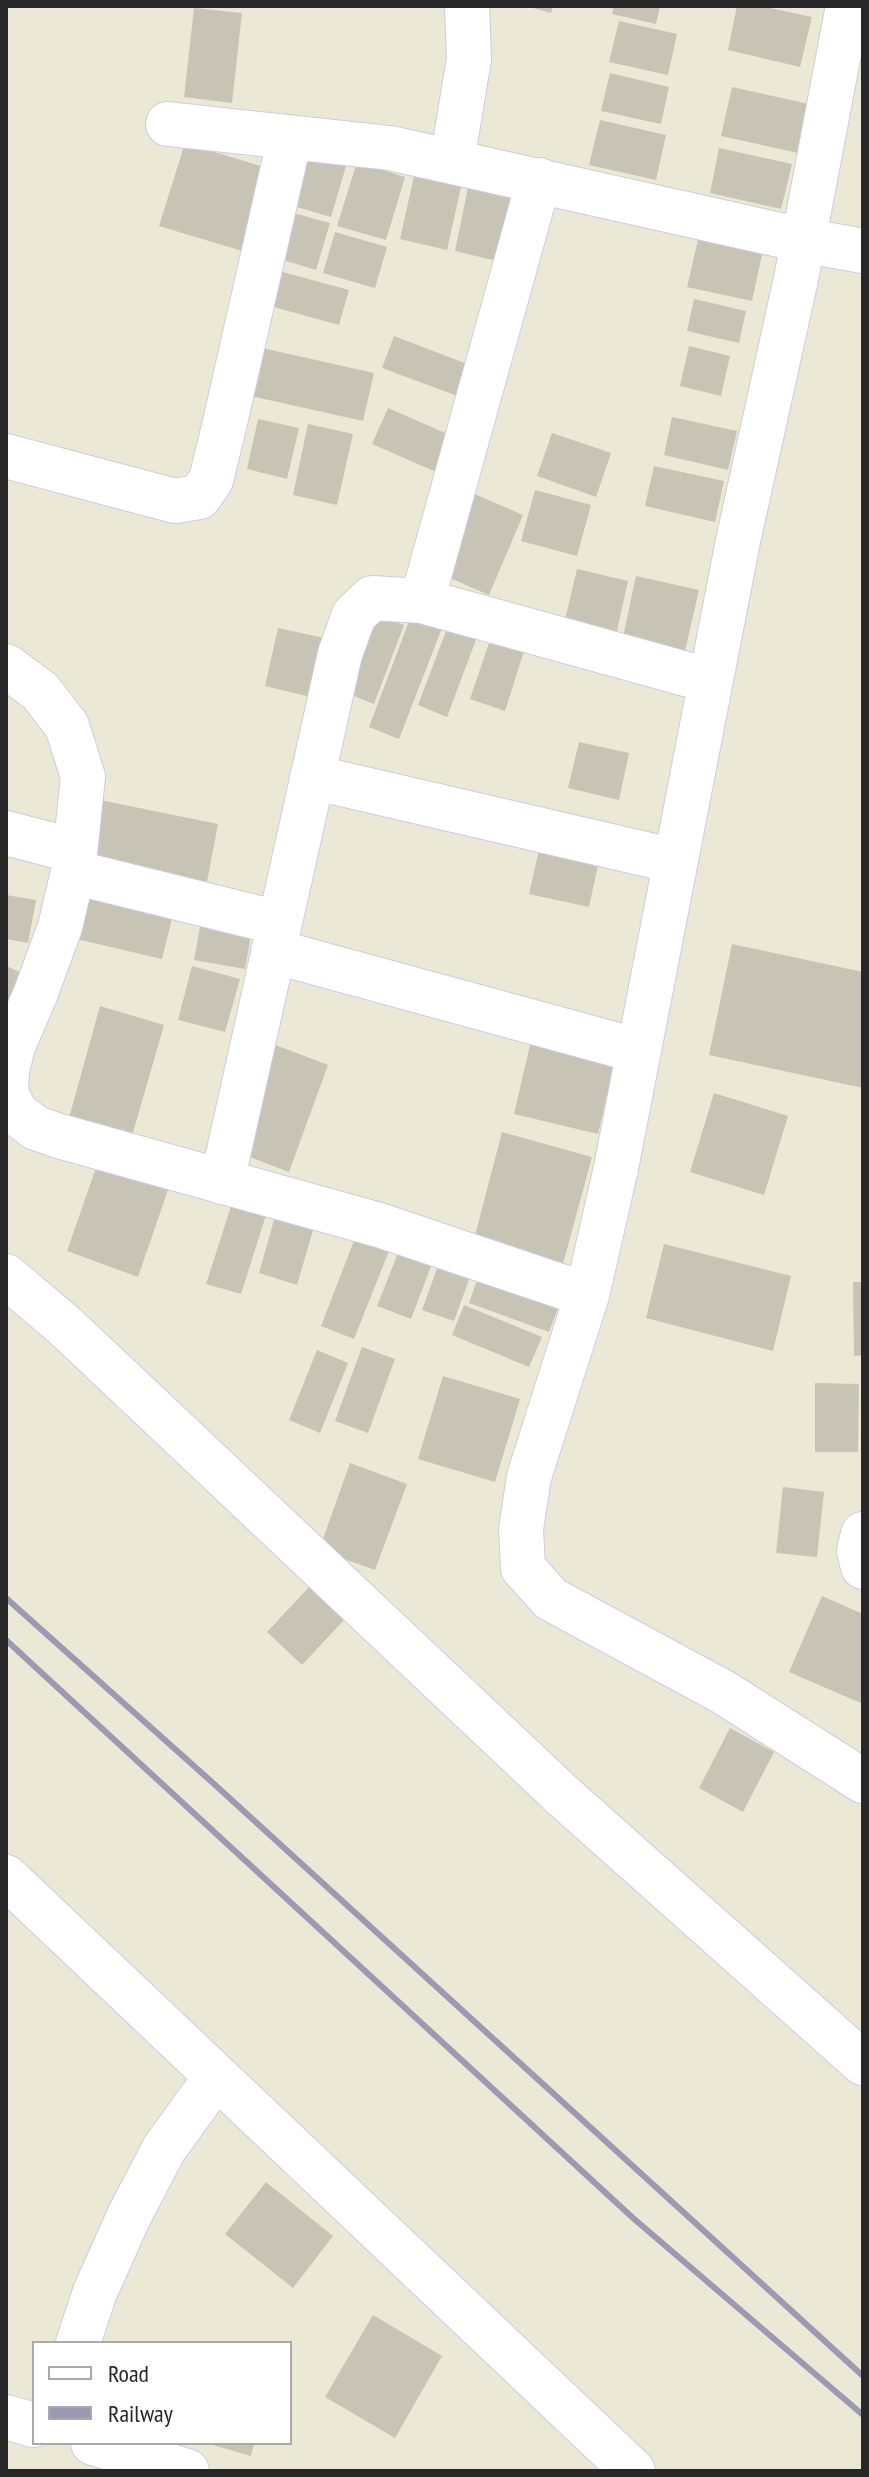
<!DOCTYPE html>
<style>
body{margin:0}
#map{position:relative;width:869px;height:2477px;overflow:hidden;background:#ece8d6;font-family:"PT Sans Narrow",sans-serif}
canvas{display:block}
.frame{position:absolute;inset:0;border:8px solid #272727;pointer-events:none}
.legend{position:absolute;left:32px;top:2341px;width:260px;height:104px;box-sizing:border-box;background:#fff;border:2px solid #a9a9a9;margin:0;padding:10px 14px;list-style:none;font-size:24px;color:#272727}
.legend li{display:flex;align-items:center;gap:16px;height:40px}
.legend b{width:40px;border:2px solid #a9a9a9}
</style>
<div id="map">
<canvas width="869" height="2477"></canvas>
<div class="frame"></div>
<ul class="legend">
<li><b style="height:10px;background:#fff"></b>Road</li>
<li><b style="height:10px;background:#9c99b4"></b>Railway</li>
</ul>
</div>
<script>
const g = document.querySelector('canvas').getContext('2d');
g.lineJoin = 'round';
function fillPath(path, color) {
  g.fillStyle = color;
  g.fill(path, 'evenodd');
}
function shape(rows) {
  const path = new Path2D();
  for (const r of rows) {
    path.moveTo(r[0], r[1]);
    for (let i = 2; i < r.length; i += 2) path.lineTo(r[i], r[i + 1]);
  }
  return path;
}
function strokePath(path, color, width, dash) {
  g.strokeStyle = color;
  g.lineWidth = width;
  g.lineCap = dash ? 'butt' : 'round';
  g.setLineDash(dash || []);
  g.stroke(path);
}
const building = shape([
 [526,6,553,6,551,13],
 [614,6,660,6,656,24,612,14],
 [737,6,761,6,812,17,800,67,728,50],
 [194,8,242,13,232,103,184,97],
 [619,21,677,34,668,75,609,62],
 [610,73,669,87,661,124,601,111],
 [732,87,809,104,798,153,721,136],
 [600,120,666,135,656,180,589,165],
 [301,141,349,156,331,217,283,203],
 [185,143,277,171,252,254,159,226],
 [719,148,792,164,781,209,710,193],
 [357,162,405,177,386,240,337,226],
 [416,167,463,178,447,250,400,239],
 [470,178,521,189,505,263,455,251],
 [282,210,330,223,316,270,270,256],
 [701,227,765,241,752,301,687,287],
 [335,232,387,247,375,288,323,273],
 [268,268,349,290,339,325,259,303],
 [694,299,746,311,739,343,687,331],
 [394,336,475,367,463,398,382,368],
 [689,346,730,356,721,396,680,386],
 [262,348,374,373,363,421,251,396],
 [388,408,459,439,443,475,372,444],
 [672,417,737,431,728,470,664,455],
 [258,419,299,428,287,479,247,469],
 [308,424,353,434,337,505,293,495],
 [552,433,611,453,596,497,537,476],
 [654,466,724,481,715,522,645,506],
 [535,490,591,505,577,556,521,541],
 [470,492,523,515,489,595,436,572],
 [577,569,628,581,616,635,564,624],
 [636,576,699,590,685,651,623,637],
 [366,611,404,625,374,704,336,689],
 [411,616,442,628,399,739,369,727],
 [448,626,477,637,447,717,418,705],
 [278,628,329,639,315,698,265,686],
 [490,640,524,651,505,711,470,699],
 [579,742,629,753,619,800,568,788],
 [100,800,218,824,207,882,88,858],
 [542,837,601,851,589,907,529,894],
 [84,885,175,906,162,959,72,938],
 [6,895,36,900,28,943,6,939],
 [202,915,253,924,245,969,194,960],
 [732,944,863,972,863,1088,709,1055],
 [6,966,24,974,6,1016],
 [192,966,240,979,225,1032,178,1020],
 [100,1006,164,1025,132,1136,69,1118],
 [534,1028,618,1048,598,1134,514,1114],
 [273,1044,328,1065,289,1172,234,1151],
 [714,1093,788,1116,764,1195,690,1172],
 [502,1132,592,1157,560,1275,471,1251],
 [98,1162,169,1187,138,1277,67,1251],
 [234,1197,268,1209,241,1294,206,1284],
 [278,1206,317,1217,297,1285,259,1273],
 [357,1233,391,1246,354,1339,321,1326],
 [664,1244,791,1276,773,1351,646,1318],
 [400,1248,433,1261,411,1319,377,1306],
 [443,1252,475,1263,454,1321,422,1310],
 [482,1266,563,1295,549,1332,469,1303],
 [853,1282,863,1282,863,1355,854,1356],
 [464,1305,542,1337,529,1367,452,1335],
 [362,1347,395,1359,368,1433,335,1421],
 [317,1350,348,1363,320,1433,289,1420],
 [443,1376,520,1399,495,1482,418,1459],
 [815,1383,859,1384,858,1452,815,1452],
 [350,1463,407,1484,375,1570,319,1550],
 [783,1487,824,1492,817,1557,776,1553],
 [324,1571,359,1604,302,1665,267,1632],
 [822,1596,863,1614,863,1704,789,1672],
 [730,1728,774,1752,743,1812,699,1788],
 [266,2182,333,2236,293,2288,225,2234],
 [373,2315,442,2356,395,2438,325,2397],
 [206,2443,254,2443,251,2456]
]);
const minor = shape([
 [848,6,796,279,738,541,616,1168,587,1295,529,1477,521,1529,523,1568,551,1599,723,1692,863,1781],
 [168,124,390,148,802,240,863,251],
 [452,161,469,59,467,6],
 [6,456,175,501,199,497,211,480,223,431,290,137],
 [422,601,539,180],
 [6,666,40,691,67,726,83,777,73,872,60,927,35,995,13,1046,7,1071,6,1094,17,1114,36,1128,59,1136,379,1225,587,1295],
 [312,777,675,861],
 [6,833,75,851],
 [73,872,279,923],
 [273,951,639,1051],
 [222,1182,340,654,354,615,372,598,422,601,711,681],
 [6,1276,65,1326,562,1795,863,2063],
 [863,1534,859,1551,863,1567],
 [6,1877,633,2471],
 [78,2343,95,2292,129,2216,164,2149,216,2077],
 [6,2417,34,2425],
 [93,2443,187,2471]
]);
const rail = shape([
 [6,1598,213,1783,863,2376],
 [6,1640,633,2218,863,2415]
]);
fillPath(building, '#c7c4b6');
strokePath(minor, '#cdcbe3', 46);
strokePath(minor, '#fff', 44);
strokePath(rail, '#9c99b4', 6);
</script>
